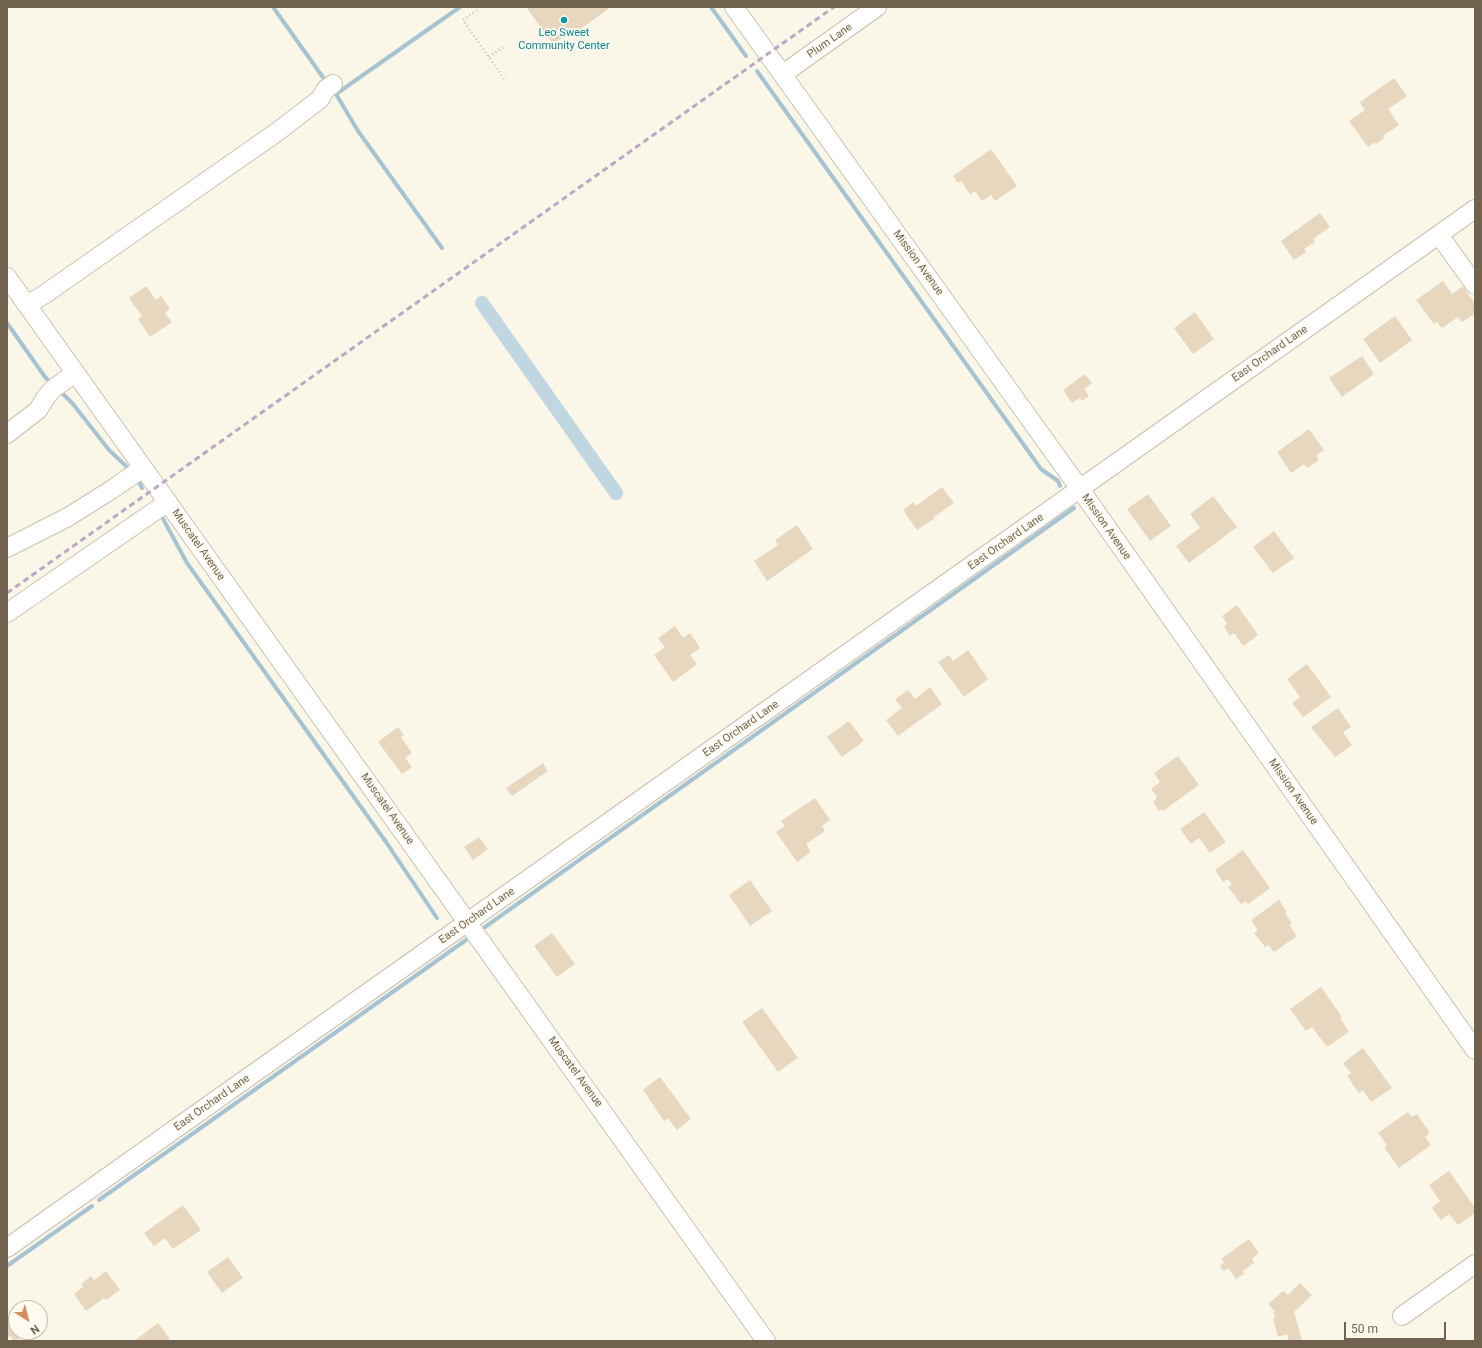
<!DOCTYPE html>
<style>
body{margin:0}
#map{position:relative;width:1482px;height:1348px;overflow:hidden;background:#faf7e9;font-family:Roboto,sans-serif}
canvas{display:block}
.frame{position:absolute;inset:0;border:8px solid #716250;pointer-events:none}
.north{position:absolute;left:8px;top:1300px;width:40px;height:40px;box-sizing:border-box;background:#fdfaef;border:1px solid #c5bdaf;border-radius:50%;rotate:144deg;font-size:11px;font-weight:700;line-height:16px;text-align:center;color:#716250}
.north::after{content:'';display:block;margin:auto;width:14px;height:18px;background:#d48f5e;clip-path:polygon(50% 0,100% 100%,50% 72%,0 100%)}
.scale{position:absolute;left:1344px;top:1322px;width:102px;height:18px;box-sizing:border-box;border:2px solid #716250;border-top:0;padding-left:5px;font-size:12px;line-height:14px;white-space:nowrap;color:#716250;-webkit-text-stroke:3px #fdfaef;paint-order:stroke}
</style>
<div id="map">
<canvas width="1482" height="1348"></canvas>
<div class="frame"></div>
<div class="north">N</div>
<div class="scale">50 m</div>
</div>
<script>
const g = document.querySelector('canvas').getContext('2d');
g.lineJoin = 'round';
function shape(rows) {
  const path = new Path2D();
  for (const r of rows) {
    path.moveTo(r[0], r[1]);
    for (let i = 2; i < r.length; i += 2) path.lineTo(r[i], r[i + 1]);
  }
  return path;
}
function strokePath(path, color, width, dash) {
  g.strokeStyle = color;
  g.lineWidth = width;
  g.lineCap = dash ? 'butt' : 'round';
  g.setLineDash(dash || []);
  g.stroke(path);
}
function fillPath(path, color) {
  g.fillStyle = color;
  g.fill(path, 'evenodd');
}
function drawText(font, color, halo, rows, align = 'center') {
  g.font = font + ' Roboto,sans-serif';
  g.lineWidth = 3.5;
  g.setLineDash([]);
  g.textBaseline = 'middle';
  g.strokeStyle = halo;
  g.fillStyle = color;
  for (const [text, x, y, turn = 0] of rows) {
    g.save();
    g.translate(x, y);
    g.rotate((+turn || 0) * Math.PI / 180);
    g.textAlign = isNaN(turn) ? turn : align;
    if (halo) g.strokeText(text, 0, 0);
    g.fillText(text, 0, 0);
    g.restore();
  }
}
const stream = shape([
 [273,7,327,83],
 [711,7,746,56],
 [757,71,1041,469,1058,481,1060,486],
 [442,248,358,131,336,94,460,7],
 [7,323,45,377,52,384],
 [59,390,73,404,109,450,126,466],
 [140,484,142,488],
 [162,517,187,563,386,842,437,918],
 [485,927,1074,508],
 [99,1200,466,940],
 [7,1266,92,1206]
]);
const canal = shape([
 [482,303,616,493]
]);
const building = shape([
 [526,7,611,7,572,35,570,32,553,44],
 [1394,78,1407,96,1388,109,1399,125,1383,136,1384,138,1376,144,1375,142,1368,147,1349,121,1365,110,1360,102],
 [991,149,1017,186,995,201,991,195,982,201,975,191,970,194,961,181,958,183,953,176],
 [1320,213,1330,227,1313,239,1315,242,1304,249,1306,252,1294,260,1281,241],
 [1443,281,1452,294,1463,286,1475,304,1475,314,1462,322,1458,317,1442,328,1437,322,1434,324,1416,300],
 [146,286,156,300,161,296,170,309,165,313,172,322,150,337,138,319,142,316,129,298],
 [1195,312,1214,339,1193,354,1174,328],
 [1395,316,1412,340,1380,363,1363,339],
 [1362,356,1374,374,1342,397,1329,378],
 [1085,374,1092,383,1084,389,1089,396,1082,401,1080,398,1072,403,1063,390],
 [1309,429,1324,450,1316,455,1319,460,1307,468,1304,464,1291,473,1277,452],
 [942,487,954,503,934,517,935,518,917,530,903,510,913,502,916,506],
 [1148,494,1171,526,1150,541,1127,509],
 [1213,496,1237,527,1189,563,1176,546,1200,528,1190,514],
 [797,525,813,549,767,581,754,561,778,545,775,540],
 [1274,531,1294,558,1273,573,1253,547],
 [1237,605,1258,635,1243,646,1234,633,1230,636,1224,626,1227,624,1222,616],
 [675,626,683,638,690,633,700,648,690,655,697,664,673,682,654,655,665,647,658,638],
 [968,650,988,679,964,697,938,662,949,655,953,661],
 [1307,664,1331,697,1303,717,1292,703,1300,697,1287,679],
 [930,687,942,704,898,736,886,720,902,708,895,699,908,690,915,699],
 [1338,708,1351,727,1343,732,1352,745,1335,757,1311,727],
 [849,721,864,741,842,757,827,737],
 [398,727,404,735,401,737,412,753,405,758,412,767,402,774,378,742],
 [1178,756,1199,785,1163,811,1162,809,1159,811,1153,802,1157,797,1151,789,1160,782,1154,773],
 [543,763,548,771,512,796,506,788],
 [815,798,830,820,822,826,825,831,806,844,811,852,797,862,776,832,785,826,781,821],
 [1204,812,1226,842,1210,853,1199,838,1191,844,1180,829],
 [479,837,488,849,473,860,464,847],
 [1243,850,1270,888,1248,904,1246,901,1241,904,1228,887,1232,884,1228,879,1223,882,1215,870],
 [750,880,772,911,750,926,729,895],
 [1279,900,1287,912,1285,913,1292,923,1289,925,1297,936,1274,952,1268,945,1265,947,1254,933,1258,930,1251,920],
 [552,933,575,964,557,977,534,946],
 [1321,987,1342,1017,1340,1018,1349,1032,1327,1047,1312,1027,1306,1031,1290,1009],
 [762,1008,798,1058,778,1072,742,1022],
 [1363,1048,1392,1088,1371,1102,1363,1090,1359,1093,1347,1076,1351,1073,1343,1063],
 [660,1077,691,1119,677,1130,668,1118,664,1121,643,1090],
 [1408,1112,1412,1117,1417,1114,1430,1133,1425,1137,1431,1145,1399,1168,1384,1147,1387,1145,1378,1133],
 [1449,1171,1475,1208,1475,1213,1458,1225,1449,1214,1441,1220,1432,1208,1440,1201,1429,1185],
 [183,1205,201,1230,173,1249,165,1238,154,1246,144,1233],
 [1249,1239,1259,1253,1252,1259,1254,1263,1243,1271,1244,1274,1236,1279,1228,1268,1224,1271,1220,1266,1224,1263,1221,1259],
 [228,1257,243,1278,222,1293,207,1272],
 [106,1271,120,1290,106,1300,104,1298,86,1311,74,1294,83,1287,81,1284,91,1276,94,1280],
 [1300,1283,1312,1295,1294,1312,1302,1340,1289,1341,1287,1334,1278,1337,1273,1319,1275,1318,1273,1312,1275,1312,1268,1304,1283,1291,1288,1295],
 [31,1303,35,1308,24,1308],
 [16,1314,16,1332,28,1332,16,1341,14,1341,10,1336,7,1338,7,1320],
 [158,1323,170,1339,167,1341,134,1341]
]);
const path = shape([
 [477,10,463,20,504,79],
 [489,57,505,46]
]);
const minor = shape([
 [734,7,1080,489,1475,1050],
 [783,74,877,7],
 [1439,235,1475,285],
 [7,277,766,1341],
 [27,305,45,294,277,132,320,99,326,89,333,84],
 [7,434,38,410,46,397,53,389,75,373],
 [7,548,68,517,111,490,143,468],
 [7,613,168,502],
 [7,1248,1475,209],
 [1402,1316,1475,1264]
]);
const rail = shape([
 [7,593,834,7]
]);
const markers = [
 [564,20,4,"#0f9aa8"]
];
const cultureNames = [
 ["Leo Sweet",564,33],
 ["Community Center",564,46]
];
const streetNames = [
 ["Plum Lane",830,41,-35],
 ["Mission Avenue",918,263,54],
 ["East Orchard Lane",1270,354,-35],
 ["Mission Avenue",1106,527,55],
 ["East Orchard Lane",1006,542,-35],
 ["Muscatel Avenue",198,545,55],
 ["East Orchard Lane",741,729,-35],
 ["Mission Avenue",1293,792,55],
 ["Muscatel Avenue",387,809,55],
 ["East Orchard Lane",477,916,-35],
 ["Muscatel Avenue",575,1072,54],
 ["East Orchard Lane",212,1103,-35]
];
strokePath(stream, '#a7c3d2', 4);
strokePath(canal, '#c0d6e1', 14);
fillPath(building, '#e7d7bf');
strokePath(minor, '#cbc1b0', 20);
strokePath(path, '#d1bfa7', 2.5, [1, 3]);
strokePath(minor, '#fff', 18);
strokePath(rail, '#bca8c3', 3, [6, 4]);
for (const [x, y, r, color] of markers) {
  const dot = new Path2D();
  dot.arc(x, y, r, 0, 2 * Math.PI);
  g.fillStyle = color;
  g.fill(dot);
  strokePath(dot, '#fdfaef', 1.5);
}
drawText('11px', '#0d838f', '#fdfaef', cultureNames);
drawText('11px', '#716250', '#fdfaef', streetNames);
</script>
